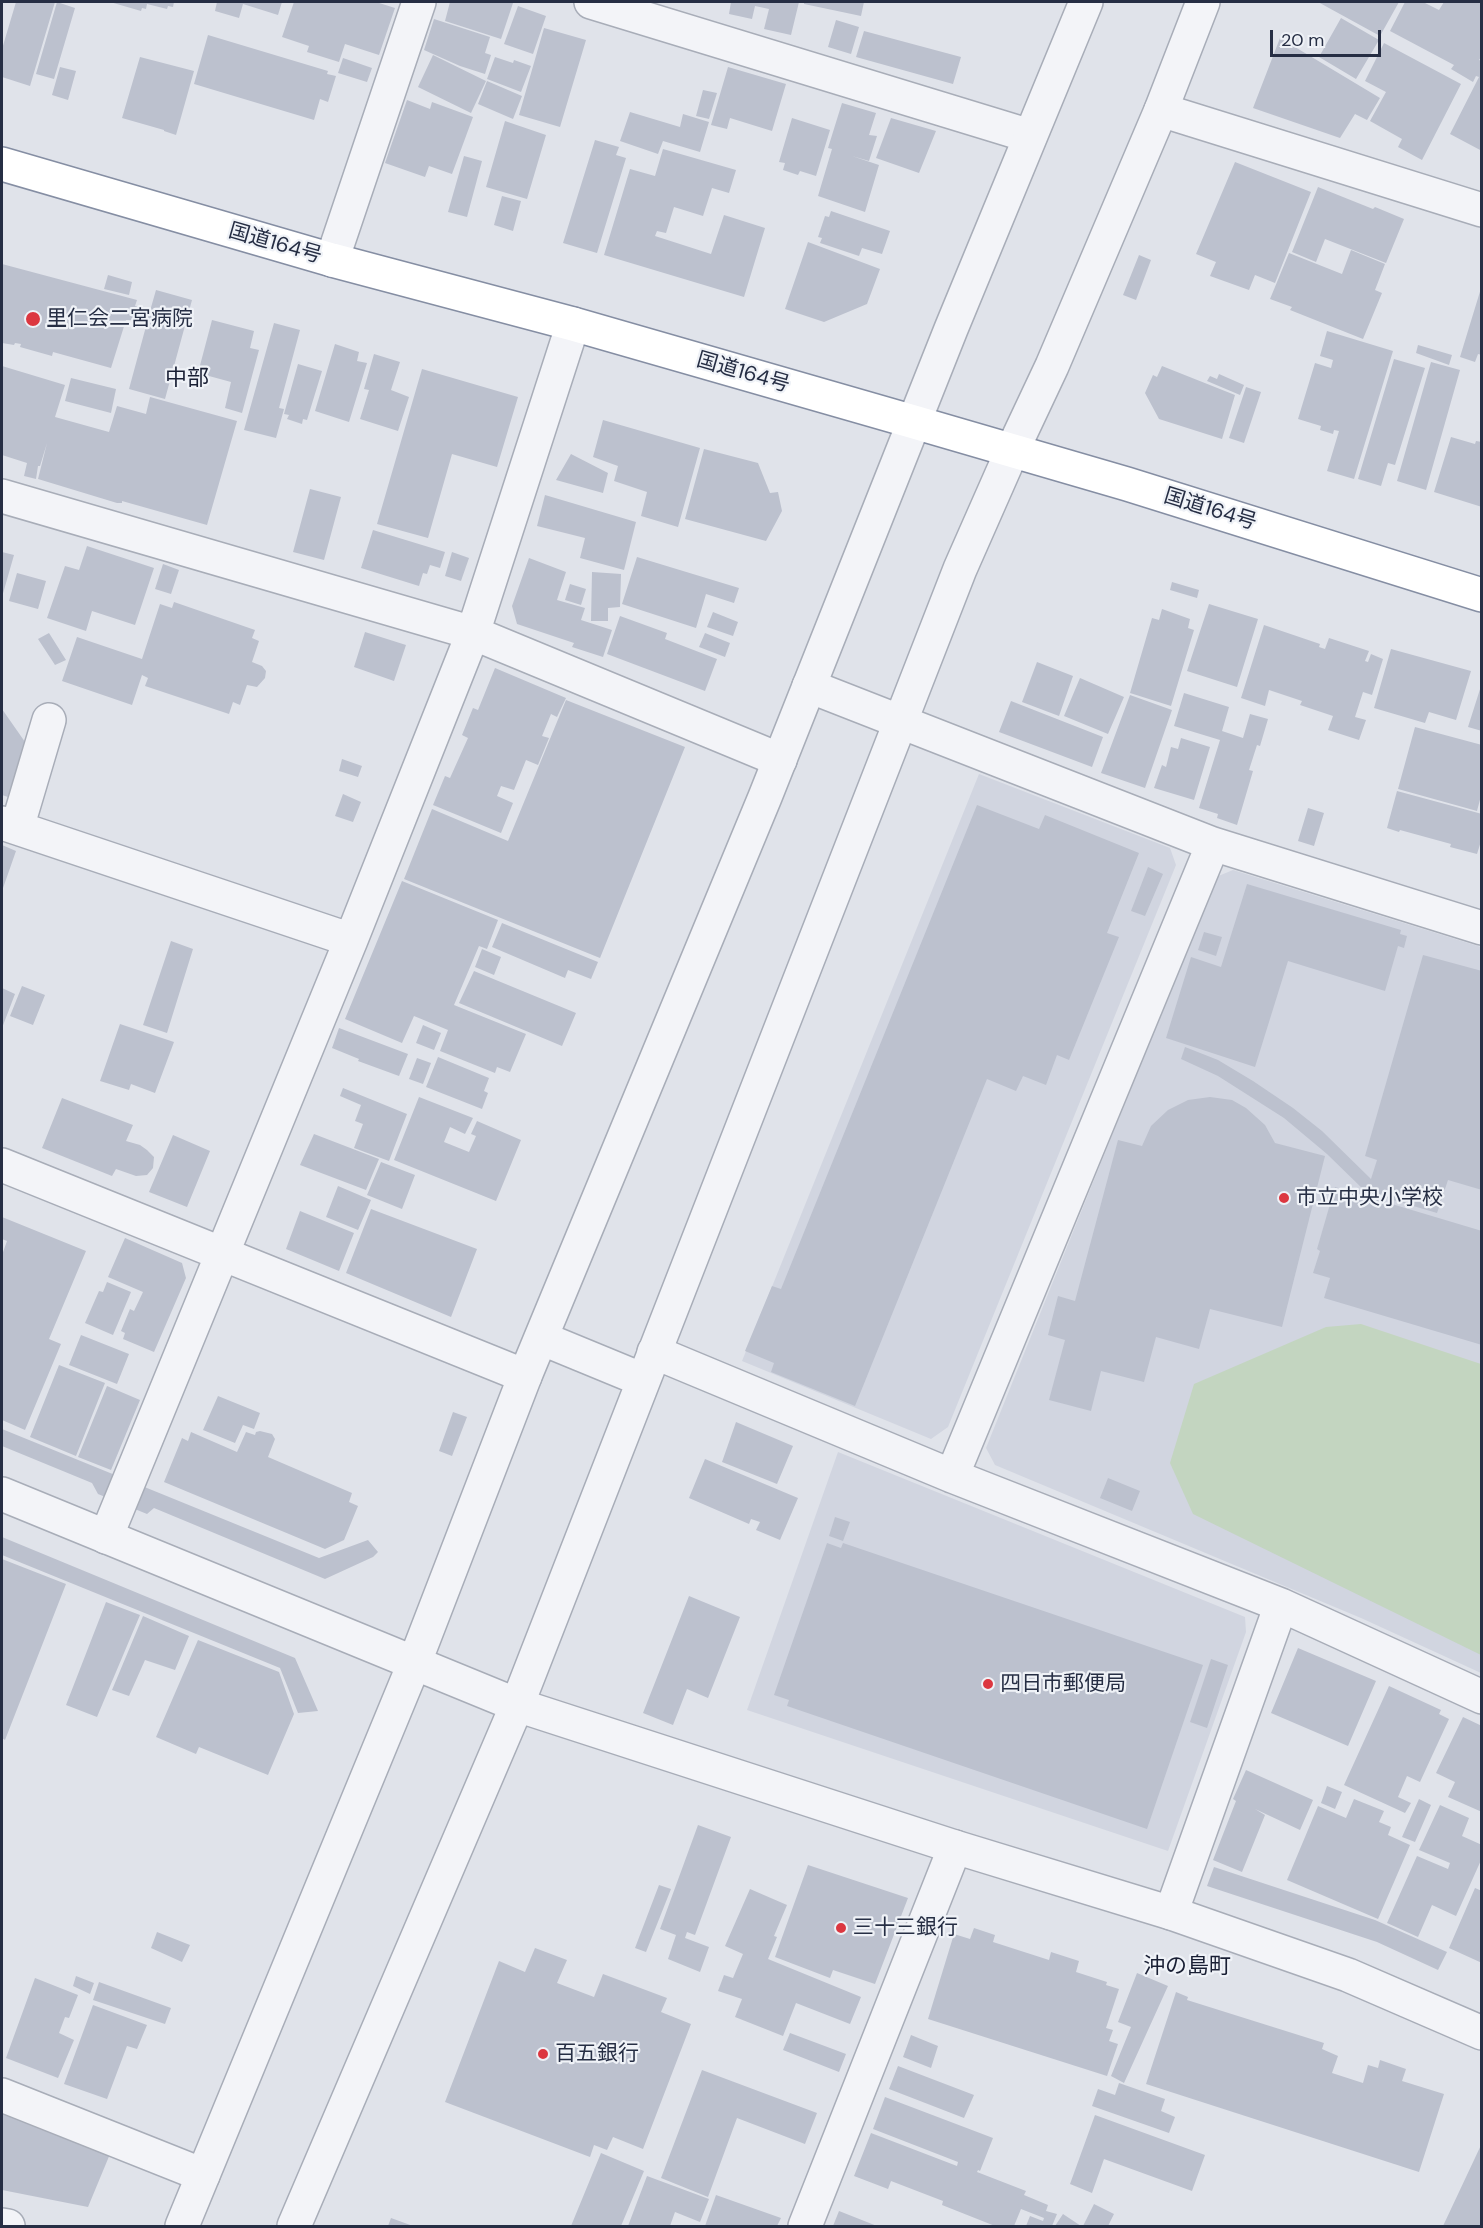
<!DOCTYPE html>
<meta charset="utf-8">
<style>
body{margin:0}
#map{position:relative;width:1483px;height:2228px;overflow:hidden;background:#e0e3ea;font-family:"DM Sans",sans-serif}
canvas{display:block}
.frame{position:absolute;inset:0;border:3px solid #262e44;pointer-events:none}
.scale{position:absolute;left:1270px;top:30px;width:111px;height:27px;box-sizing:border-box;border:3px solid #262e44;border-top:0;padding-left:8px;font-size:18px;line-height:21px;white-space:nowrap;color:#262e44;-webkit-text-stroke:4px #eff2f7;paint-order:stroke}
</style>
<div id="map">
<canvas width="1483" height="2228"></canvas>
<div class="frame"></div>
<div class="scale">20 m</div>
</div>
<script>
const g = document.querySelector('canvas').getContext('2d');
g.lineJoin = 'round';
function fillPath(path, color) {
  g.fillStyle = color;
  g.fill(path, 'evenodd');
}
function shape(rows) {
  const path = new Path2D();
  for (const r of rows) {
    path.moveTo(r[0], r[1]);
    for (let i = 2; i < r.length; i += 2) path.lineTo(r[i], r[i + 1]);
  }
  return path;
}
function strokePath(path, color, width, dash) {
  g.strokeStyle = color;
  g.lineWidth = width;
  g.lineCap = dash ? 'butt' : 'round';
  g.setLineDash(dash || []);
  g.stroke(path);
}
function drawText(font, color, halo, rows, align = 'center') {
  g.font = font + ' "DM Sans","Noto Sans JP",sans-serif';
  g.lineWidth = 4.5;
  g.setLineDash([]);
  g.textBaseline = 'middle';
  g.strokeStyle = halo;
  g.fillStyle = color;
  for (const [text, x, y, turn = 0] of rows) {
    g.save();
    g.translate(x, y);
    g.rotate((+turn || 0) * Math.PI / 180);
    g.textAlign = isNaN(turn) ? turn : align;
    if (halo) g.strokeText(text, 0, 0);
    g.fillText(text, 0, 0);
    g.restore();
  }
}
const built = shape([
 [979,774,1170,848,1176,865,948,1427,931,1439,742,1361],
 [1233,870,1481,947,1481,1673,1361,1618,995,1465,986,1448,1216,877],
 [838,1452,1245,1617,1246,1632,1168,1851,747,1710]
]);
const green = shape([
 [1361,1324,1481,1364,1481,1655,1193,1514,1170,1463,1194,1384,1326,1327]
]);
const building = shape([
 [16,2,55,2,30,86,2,77,2,49],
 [57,2,75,8,54,79,36,74],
 [110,2,174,2,173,7,168,6,167,9,147,4,146,9,142,8,141,11],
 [217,2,282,2,278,15,243,4,239,18,215,11],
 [294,2,376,2,395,8,379,55,345,44,339,62,307,52,309,46,282,37],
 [450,2,513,3,501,39,445,21],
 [731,2,799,2,791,35,764,29,769,9,755,6,752,19,729,14],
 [804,2,864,2,861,16,804,4],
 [1318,2,1399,2,1380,36],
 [1405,2,1423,2,1439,10,1444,2,1482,2,1482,56,1479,60,1482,61,1482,151,1450,134,1479,77,1476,76,1473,82,1451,69,1454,65,1390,31],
 [518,6,546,16,533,54,504,44],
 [1341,18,1379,40,1356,79,1319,57],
 [434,19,490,37,485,53,491,55,485,74,460,66,424,50],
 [836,20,859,27,851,54,828,47],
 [544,28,586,40,560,127,519,115],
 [864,31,961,57,953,84,856,57],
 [208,35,328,71,327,74,336,76,328,102,320,99,314,120,194,84],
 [1280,38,1380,98,1367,120,1355,114,1340,138,1253,108],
 [1384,43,1461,84,1422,160,1398,147,1402,139,1370,121,1386,92,1365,81],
 [433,55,486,81,471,113,418,87],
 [140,57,194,71,176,135,164,131,164,130,122,118],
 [495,57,513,63,514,60,531,66,521,92,487,79],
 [343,58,372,68,367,82,338,73],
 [60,67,76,71,68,100,52,95],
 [728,67,786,84,772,131,730,118,727,129,711,125],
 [487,81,522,96,513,119,478,104],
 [703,90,717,93,709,119,696,116],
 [407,100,430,109,432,102,473,117,452,174,429,166,425,177,385,163],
 [842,103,876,113,869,135,877,136,869,161,852,156,879,165,865,212,818,196,832,149,828,148],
 [630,112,680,127,683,114,709,122,700,152,663,141,658,154,620,141],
 [792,118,830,130,816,176,800,171,798,175,783,170,785,163,779,162],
 [891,118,936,131,919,173,876,158],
 [505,121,546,135,527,199,486,187],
 [595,140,619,147,616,155,626,158,597,253,563,243],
 [663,149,736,170,729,193,712,188,703,216,674,207,666,233,657,231,655,236,711,254,724,215,765,228,744,297,604,255,630,169,655,176],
 [464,156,482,161,467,217,448,212],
 [1235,162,1311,192,1275,283,1255,275,1249,290,1210,276,1216,262,1196,254],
 [1318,187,1373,209,1375,207,1404,219,1386,263,1325,239,1316,262,1292,252],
 [502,196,521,201,513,231,494,225],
 [831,211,890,231,882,254,862,248,859,256,820,243,822,238,818,237,825,216,829,217],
 [808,242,880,269,867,304,824,322,785,309],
 [1351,250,1385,264,1375,290,1382,293,1363,339,1290,310,1292,307,1270,299,1289,253,1342,274],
 [1139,255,1151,260,1136,300,1123,295],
 [2,264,137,300,135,306,150,311,156,290,192,300,165,399,129,389,148,319,133,316,132,320,126,320,111,368,53,352,52,356,20,347,21,344,15,343,14,345,2,343],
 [108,275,132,282,129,295,104,289],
 [1482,285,1482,355,1478,354,1475,362,1460,357],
 [212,320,254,331,250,348,259,350,242,413,225,408,231,382,198,373],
 [274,323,300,330,279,408,284,409,276,438,244,430],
 [1327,331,1393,351,1354,479,1327,471,1339,431,1334,430,1333,434,1320,430,1321,426,1298,419,1315,363,1331,368,1333,360,1320,356],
 [335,344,359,352,357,361,367,363,349,422,315,411],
 [1418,345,1452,355,1449,365,1416,353],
 [374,354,400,362,391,390,409,397,398,431,360,419,369,390,364,389],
 [1394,359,1425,368,1395,465,1388,463,1381,486,1358,479],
 [1431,362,1460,370,1426,490,1397,481],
 [298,364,322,371,307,420,303,419,302,424,287,419,289,415,284,414],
 [2,366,65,385,55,417,109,432,117,406,146,414,150,397,237,421,207,525,122,501,122,503,117,503,38,479,47,443,40,466,38,466,36,479,24,476,27,463,2,455],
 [1162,366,1235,395,1222,439,1159,419,1145,393,1153,375,1157,377],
 [422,369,518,397,497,467,452,454,428,538,377,524],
 [1219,374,1244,385,1240,395,1207,381,1210,376,1217,379],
 [71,378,116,389,111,413,65,401],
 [1246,387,1261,392,1244,443,1229,438],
 [603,420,700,448,678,527,641,516,647,492,614,481,618,466,593,457],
 [1451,437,1475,444,1476,441,1482,442,1482,507,1434,492],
 [704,449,758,463,770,493,778,492,782,511,766,541,685,519],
 [571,454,608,473,603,493,556,480],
 [310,489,341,497,324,560,293,552],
 [545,495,636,522,624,570,580,558,585,538,537,526],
 [373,530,445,552,440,568,430,565,427,574,423,573,419,586,361,568],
 [87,546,154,568,135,625,92,611,86,631,47,618,65,566,79,570],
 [2,552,14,555,2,597],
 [452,552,469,558,461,581,445,576],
 [637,557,739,588,734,603,706,594,696,628,622,604],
 [529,558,566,572,557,600,585,608,581,620,612,630,603,657,572,647,574,643,517,624,512,606],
 [163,564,179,570,171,594,155,589],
 [592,572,621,574,620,607,608,608,608,621,591,621],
 [17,573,46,581,38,609,9,601],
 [1172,582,1199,590,1197,598,1170,590],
 [570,584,586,589,581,605,565,600],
 [174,602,255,630,252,638,259,641,252,662,262,666,266,671,265,678,257,687,247,685,240,705,233,702,229,714,145,686,148,678,142,675,132,705,62,681,77,637,142,659,160,604,172,608],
 [1209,604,1258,619,1237,687,1187,671],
 [1162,609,1190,619,1188,628,1194,630,1171,706,1130,693,1152,618,1159,620],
 [713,612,738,622,733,636,707,627],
 [620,616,667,633,665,639,717,659,705,691,607,654],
 [1264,625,1320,644,1319,647,1325,649,1329,638,1369,651,1365,661,1368,662,1371,654,1383,659,1372,695,1363,692,1355,717,1366,720,1359,740,1328,730,1333,716,1300,705,1302,701,1269,690,1265,706,1241,698],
 [365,632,406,645,394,681,354,667],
 [49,633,66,660,55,665,38,639],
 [705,633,730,643,725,657,699,647],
 [1391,649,1471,671,1456,720,1429,712,1425,723,1374,708],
 [1037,662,1073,676,1059,716,1022,702],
 [495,668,566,698,557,717,551,714,542,736,549,738,538,765,526,760,514,790,501,786,497,796,513,803,501,833,433,805,445,776,450,778,468,738,462,735,473,708,478,710],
 [1080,678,1124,697,1108,734,1064,716],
 [1481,686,1482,686,1482,731,1468,727],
 [1184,693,1229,707,1222,731,1243,738,1250,714,1268,719,1260,746,1257,745,1249,770,1253,771,1237,825,1217,818,1218,814,1199,808,1220,740,1174,726],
 [1130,695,1172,710,1145,788,1101,773],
 [566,700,685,747,600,958,404,879,432,809,508,841],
 [1011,701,1103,737,1092,767,999,732],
 [2,709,32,752,17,800,2,795],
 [1415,727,1482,745,1482,792,1477,811,1398,789],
 [1181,738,1210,747,1194,800,1154,788,1162,765,1166,767,1171,747,1178,749],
 [342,759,362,766,358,777,339,771],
 [1397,791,1482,814,1482,838,1477,854,1450,847,1451,844,1400,830,1399,832,1387,828],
 [343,794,361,802,353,822,335,816],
 [977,805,1039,829,1045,815,1139,853,1107,933,1119,937,1069,1060,1057,1055,1046,1085,1023,1076,1016,1091,987,1079,855,1406,771,1372,774,1363,745,1351,772,1286,781,1289],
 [1308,808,1324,813,1314,846,1298,841],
 [2,845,16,851,2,891],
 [1148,867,1163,874,1145,916,1131,911],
 [402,881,498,920,487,949,479,946,454,1005,526,1034,510,1072,497,1067,495,1073,440,1051,448,1030,414,1016,402,1043,345,1019],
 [1247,884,1401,930,1400,934,1407,936,1404,948,1398,946,1385,991,1288,961,1255,1067,1166,1038,1191,957,1221,967],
 [502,923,598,962,591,979,568,970,565,978,492,947],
 [1204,932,1222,937,1216,956,1198,950],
 [171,941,193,949,167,1033,143,1025],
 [482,949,501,957,494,975,475,967],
 [1423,955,1482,971,1482,1190,1448,1180,1437,1213,1366,1192,1327,1154,1284,1118,1218,1076,1181,1059,1185,1047,1218,1060,1253,1081,1293,1108,1322,1131,1371,1179,1377,1160,1365,1156],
 [474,971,576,1013,562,1046,459,1003],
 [22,986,45,995,33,1025,10,1016],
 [2,988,15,994,2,1028],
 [120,1024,174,1042,155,1093,131,1084,129,1090,100,1081],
 [423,1025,441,1033,434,1050,416,1043],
 [339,1028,408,1054,399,1076,358,1061,359,1059,332,1048],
 [438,1057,489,1078,484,1091,488,1093,482,1109,426,1087],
 [417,1058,431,1063,423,1084,409,1079],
 [343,1088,407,1114,389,1161,354,1148,363,1124,355,1121,361,1105,340,1096],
 [419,1097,473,1118,465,1134,450,1127,444,1142,469,1152,476,1136,471,1134,477,1121,521,1140,496,1201,394,1160],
 [1210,1097,1232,1100,1246,1108,1265,1125,1275,1143,1325,1156,1282,1327,1210,1309,1199,1349,1156,1337,1144,1382,1101,1371,1091,1411,1049,1400,1065,1340,1048,1335,1058,1296,1075,1301,1118,1140,1142,1146,1151,1126,1168,1110,1188,1100],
 [62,1098,133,1125,126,1141,140,1145,147,1150,154,1157,153,1168,147,1175,136,1176,116,1169,112,1176,42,1148],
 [314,1134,379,1159,366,1190,300,1165],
 [173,1135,210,1151,187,1207,149,1192],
 [381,1162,415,1175,402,1209,367,1195],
 [338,1186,371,1200,358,1230,326,1217],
 [1335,1187,1482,1231,1482,1345,1324,1298,1330,1278,1313,1273,1320,1251,1317,1249],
 [371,1209,477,1249,451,1317,346,1273],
 [300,1211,354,1233,339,1271,286,1249],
 [2,1217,86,1251,49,1339,61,1344,25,1430,2,1420,2,1255,7,1241,2,1239],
 [125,1238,182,1263,186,1278,154,1352,123,1339,125,1333,121,1331,130,1309,134,1311,143,1292,108,1277],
 [107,1282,131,1292,113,1335,85,1323,99,1291,103,1292],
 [81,1335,129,1354,117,1384,69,1365],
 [59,1365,105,1383,76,1456,30,1437],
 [107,1386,140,1400,111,1470,78,1457],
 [218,1396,260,1413,254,1429,243,1425,235,1443,203,1430],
 [453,1412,467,1417,452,1456,439,1451],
 [736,1422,793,1446,777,1484,722,1462],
 [2,1429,319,1558,368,1540,378,1552,373,1557,325,1579,154,1508,147,1514,98,1494,92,1483,2,1446],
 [260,1431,272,1434,275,1439,268,1457,352,1493,349,1502,358,1506,344,1540,325,1549,164,1482,182,1438,188,1441,191,1432,237,1452,246,1432,255,1435,256,1432],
 [705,1459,798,1498,780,1540,756,1530,760,1522,751,1519,749,1524,689,1498],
 [1108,1478,1140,1491,1132,1511,1100,1498],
 [835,1517,850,1522,843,1541,829,1536],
 [2,1537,295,1658,318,1711,298,1713,280,1668,2,1555],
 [827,1543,841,1548,843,1543,1203,1665,1147,1829,787,1706,789,1700,774,1695],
 [2,1559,66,1584,5,1740,2,1738],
 [689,1596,740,1617,708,1698,687,1689,673,1725,643,1713],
 [106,1602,140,1615,97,1717,66,1705],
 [143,1616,189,1636,175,1670,145,1660,129,1696,112,1690],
 [198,1640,279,1672,294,1714,268,1775,199,1747,196,1754,156,1737],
 [1298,1648,1376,1681,1348,1746,1271,1713],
 [1211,1659,1228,1665,1207,1728,1190,1722],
 [1389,1686,1441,1710,1439,1714,1449,1719,1420,1782,1407,1776,1398,1797,1411,1803,1405,1813,1344,1785],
 [1463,1717,1482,1726,1482,1812,1448,1797,1455,1782,1436,1773],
 [1246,1770,1313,1800,1300,1830,1255,1809,1265,1815,1242,1872,1213,1860,1236,1801,1233,1799],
 [1327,1786,1342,1792,1335,1809,1321,1803],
 [1354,1799,1384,1811,1379,1822,1391,1827,1388,1835,1410,1845,1378,1919,1287,1880,1318,1806,1346,1818],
 [1419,1799,1431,1805,1415,1842,1402,1837],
 [1440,1805,1469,1818,1462,1836,1482,1845,1482,1858,1456,1916,1432,1905,1418,1937,1387,1923,1417,1856,1448,1869,1450,1863,1419,1850],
 [698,1825,731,1837,695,1935,687,1932,685,1938,709,1947,700,1972,668,1959,676,1935,660,1929],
 [808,1865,908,1898,875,1984,833,1970,830,1978,775,1957],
 [1214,1867,1375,1920,1447,1952,1438,1970,1377,1942,1207,1886],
 [659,1885,671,1889,646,1952,635,1948],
 [1475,1888,1482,1891,1482,1963,1449,1948],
 [750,1889,787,1905,774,1936,777,1937,768,1959,861,1997,850,2024,796,2003,783,2036,735,2017,742,1999,718,1991,724,1975,733,1978,743,1954,725,1946],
 [974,1928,995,1935,993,1942,1049,1960,1051,1952,1079,1961,1076,1972,1107,1982,1106,1985,1119,1989,1106,2028,1113,2030,1109,2041,1118,2044,1107,2076,928,2019,954,1934,970,1939],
 [157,1932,190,1945,182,1962,151,1948],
 [535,1948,567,1960,557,1983,594,1997,603,1974,667,1998,661,2012,691,2024,643,2149,613,2137,607,2150,594,2145,590,2157,445,2102,499,1961,525,1972],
 [1137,1973,1168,1986,1124,2083,1111,2076,1131,2027,1118,2022],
 [76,1976,94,1983,90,1994,73,1986],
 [35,1978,78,1995,69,2018,65,2017,59,2033,74,2040,58,2078,6,2058],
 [99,1982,171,2008,165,2024,93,2000],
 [1176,1992,1188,1997,1187,2000,1324,2043,1322,2049,1338,2056,1332,2073,1363,2083,1368,2065,1378,2068,1380,2060,1406,2069,1402,2081,1444,2094,1419,2172,1146,2084],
 [93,2005,147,2025,137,2049,127,2046,107,2099,64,2084],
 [790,2033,846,2054,839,2072,783,2050],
 [911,2035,938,2046,931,2068,903,2057],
 [898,2066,974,2095,964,2118,889,2089],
 [702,2070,817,2113,805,2144,737,2118,708,2197,661,2178],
 [1119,2083,1165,2099,1161,2111,1175,2117,1169,2133,1092,2106,1098,2089,1115,2095],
 [885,2097,993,2138,980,2171,978,2170,977,2172,1026,2191,1024,2195,1048,2205,1046,2211,1057,2214,1052,2226,1026,2226,1030,2216,1043,2221,1044,2218,1021,2209,1014,2226,995,2226,942,2205,943,2201,891,2181,888,2189,854,2176,871,2133,957,2166,958,2162,873,2129],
 [2,2112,110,2154,88,2207,2,2190],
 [1095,2115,1205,2155,1192,2191,1104,2159,1092,2193,1070,2184],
 [1482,2143,1482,2226,1443,2226],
 [601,2153,644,2171,621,2226,571,2226],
 [647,2176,709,2199,700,2222,675,2212,670,2226,628,2226],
 [716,2195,781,2218,777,2226,705,2226],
 [1094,2204,1114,2214,1108,2226,1083,2226],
 [839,2211,877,2226,833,2226],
 [1063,2214,1081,2226,1055,2226],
 [391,2218,413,2226,388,2226]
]);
const minor = shape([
 [591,2,1030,136],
 [1161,110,1482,210],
 [332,260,419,2],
 [2,496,473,633,780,760],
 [809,686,1213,844,1482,928],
 [2,823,351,940],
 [17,828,49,720],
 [2,1165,525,1376],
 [654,1352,952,1476,1281,1605,1482,1697],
 [952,1476,1213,844],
 [106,1537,351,940,473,633,573,324],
 [1171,1913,1281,1605],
 [2,2095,203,2175],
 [2,2225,8,2226],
 [805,2226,955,1847]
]);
const tertiary = shape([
 [541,1338,643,1380],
 [2,1494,517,1705,955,1847,1171,1913,1348,1975,1482,2033],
 [182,2226,414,1664,525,1376,765,797,951,329,1086,2],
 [294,2226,517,1705,960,569,1012,451,1052,366,1161,110,1203,2]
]);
const trunk = shape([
 [2,164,332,260,573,324,914,422,1127,484,1482,595]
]);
const markers = [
 [33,319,8,"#dc3740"],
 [1284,1198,6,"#dc3740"],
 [988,1684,6,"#dc3740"],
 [841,1928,6,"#dc3740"],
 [543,2054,6,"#dc3740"]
];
const streetNames = [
 ["国道164号",275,244,16],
 ["国道164号",743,373,16],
 ["国道164号",1210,510,17]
];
const poiNames = [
 ["里仁会二宮病院",46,319],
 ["市立中央小学校",1296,1198],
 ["四日市郵便局",1000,1684],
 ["三十三銀行",853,1928],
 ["百五銀行",555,2054]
];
const neighbourhoodNames = [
 ["中部",187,379],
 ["沖の島町",1187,1967]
];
fillPath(built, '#d1d5e0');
fillPath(green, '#c3d5c0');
fillPath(building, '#bcc1ce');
strokePath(minor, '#a8adb8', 36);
strokePath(tertiary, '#a8adb8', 36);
strokePath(trunk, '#858ea3', 36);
strokePath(minor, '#f3f4f8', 33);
strokePath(tertiary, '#f3f4f8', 33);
strokePath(trunk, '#fff', 33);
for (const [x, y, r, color] of markers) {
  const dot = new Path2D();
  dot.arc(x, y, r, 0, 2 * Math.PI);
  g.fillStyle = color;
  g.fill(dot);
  strokePath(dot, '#eff2f7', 2);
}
drawText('21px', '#262e44', '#eff2f7', streetNames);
drawText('21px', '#262e44', '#eff2f7', poiNames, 'left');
drawText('22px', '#191f34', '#eff2f7', neighbourhoodNames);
</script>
